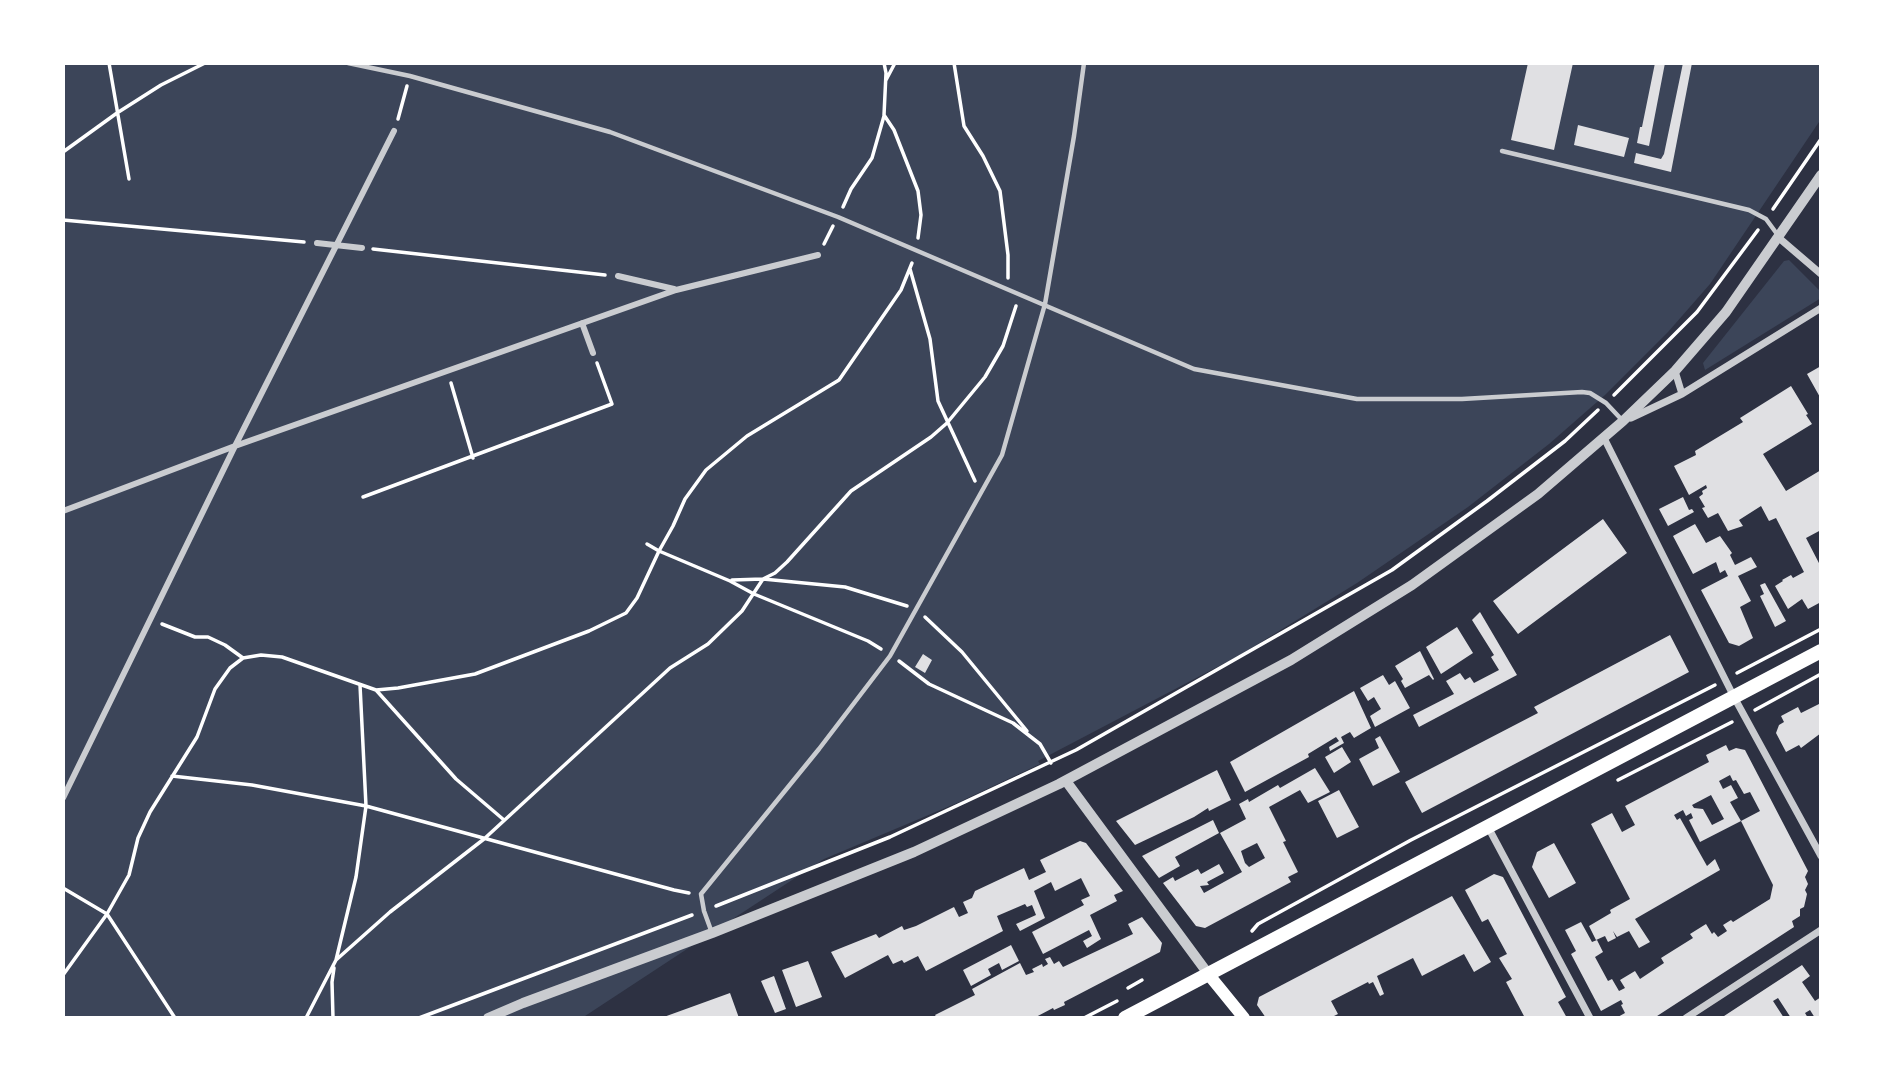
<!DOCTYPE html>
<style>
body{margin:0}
#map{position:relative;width:1884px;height:1081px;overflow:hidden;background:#2d3142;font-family:Rubik,sans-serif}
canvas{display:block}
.frame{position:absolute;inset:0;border:65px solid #fff;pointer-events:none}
</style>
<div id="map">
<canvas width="1884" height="1081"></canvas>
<div class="frame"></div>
</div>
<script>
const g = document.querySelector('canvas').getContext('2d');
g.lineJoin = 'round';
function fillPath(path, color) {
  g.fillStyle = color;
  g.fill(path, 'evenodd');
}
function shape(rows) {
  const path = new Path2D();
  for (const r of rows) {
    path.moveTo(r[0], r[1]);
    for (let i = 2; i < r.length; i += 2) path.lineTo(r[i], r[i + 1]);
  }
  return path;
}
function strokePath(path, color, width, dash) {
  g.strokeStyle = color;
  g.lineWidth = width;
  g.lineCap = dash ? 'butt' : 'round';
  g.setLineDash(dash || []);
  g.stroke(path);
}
const green = shape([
 [63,63,1821,63,1821,119,1710,284,1668,332,1605,395,1549,444,1468,507,1357,583,1240,655,1038,761,1040,764,957,803,824,859,582,1018,63,1018],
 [1789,260,1821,292,1821,298,1705,370,1703,363,1784,261]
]);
const building = shape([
 [1528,63,1573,63,1554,150,1511,140],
 [1655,63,1665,63,1649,146,1637,143,1640,127,1642,127],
 [1683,63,1692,63,1671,172,1634,163,1636,153,1661,159,1664,154],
 [1578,125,1629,138,1624,157,1574,145],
 [1821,366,1821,399,1807,374],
 [1791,386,1808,414,1806,415,1812,424,1763,454,1786,491,1821,470,1821,530,1806,538,1821,567,1821,602,1808,609,1802,599,1788,609,1775,586,1783,581,1782,580,1791,575,1793,578,1804,572,1776,518,1769,521,1761,506,1739,520,1743,526,1728,531,1718,513,1708,518,1702,508,1705,507,1699,497,1703,494,1702,491,1707,488,1706,485,1689,495,1674,466,1696,455,1695,451,1743,422,1740,418],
 [1683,497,1689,510,1692,509,1694,512,1668,526,1659,509],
 [1603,519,1627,553,1518,634,1493,601],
 [1695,524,1706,543,1720,536,1732,553,1730,555,1735,565,1751,557,1757,567,1738,576,1751,601,1740,607,1753,638,1739,646,1729,643,1701,590,1728,576,1725,570,1720,573,1716,562,1693,574,1673,536],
 [1765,583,1786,621,1775,627,1760,596,1764,594,1760,585],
 [1480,612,1517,675,1419,727,1413,715,1454,694,1446,681,1460,673,1465,680,1470,677,1474,683,1499,670,1491,657,1494,655,1472,620],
 [1457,627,1473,653,1441,674,1426,647],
 [1670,635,1689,672,1422,813,1405,782,1538,713,1534,707],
 [1420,651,1434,679,1433,680,1429,675,1405,688,1401,681,1403,679,1395,666],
 [923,654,932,660,925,673,915,667],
 [1383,675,1389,685,1395,681,1410,708,1375,727,1370,716,1381,709,1374,697,1368,701,1360,688],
 [1354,691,1371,728,1354,738,1350,732,1341,737,1344,743,1330,751,1329,747,1339,741,1336,737,1308,754,1309,757,1245,792,1230,762],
 [1821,703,1821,733,1801,748,1799,745,1786,752,1776,733,1779,725,1784,722,1781,716,1798,707,1801,713],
 [1380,736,1400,772,1373,786,1359,759,1379,748,1375,739],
 [1726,745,1729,751,1736,748,1745,750,1808,871,1805,877,1808,884,1805,890,1807,894,1804,907,1800,909,1800,916,1792,921,1794,927,1654,1018,1616,1018,1625,1013,1621,1005,1623,1004,1621,1000,1601,1011,1571,954,1576,951,1565,930,1581,922,1592,942,1597,940,1603,952,1595,957,1608,981,1612,979,1619,991,1625,988,1620,980,1635,971,1640,979,1664,963,1661,958,1693,938,1690,934,1706,924,1712,934,1714,932,1718,937,1727,931,1723,925,1731,920,1733,922,1770,899,1773,885,1741,821,1760,811,1750,792,1744,794,1736,780,1733,781,1730,775,1719,781,1723,789,1731,785,1738,798,1730,802,1741,821,1700,842,1689,820,1693,818,1691,813,1686,816,1683,810,1674,815,1677,820,1680,818,1707,866,1715,859,1720,870,1635,919,1650,942,1639,948,1629,931,1617,937,1613,931,1616,938,1608,942,1605,936,1596,940,1589,926,1611,913,1610,910,1630,899,1591,824,1612,813,1622,832,1635,825,1625,806,1709,762,1706,755],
 [1711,795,1724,819,1712,825,1703,809,1694,808,1692,805],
 [1342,747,1351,762,1334,773,1325,757],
 [1315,768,1330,792,1308,803,1300,790,1269,807,1286,841,1283,842,1298,872,1288,877,1291,882,1205,928,1196,926,1163,883,1173,877,1175,881,1198,869,1201,874,1219,864,1224,873,1207,882,1209,885,1200,886,1204,893,1242,872,1220,833,1246,819,1239,804,1248,799,1249,802,1278,785,1280,788],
 [1257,843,1265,858,1249,867,1245,863,1241,851],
 [1217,770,1231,800,1209,811,1208,808,1194,817,1135,845,1116,821],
 [1339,790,1359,827,1337,838,1318,801],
 [1213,820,1219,833,1175,857,1180,866,1159,878,1142,856],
 [1080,841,1086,843,1123,891,1114,895,1117,901,1090,915,1101,939,1087,948,1083,941,1092,936,1089,930,1043,954,1032,932,1084,905,1081,900,1090,896,1081,878,1055,891,1051,882,1034,891,1045,918,1020,931,1016,924,1036,915,1032,905,1027,907,1025,904,997,916,1003,931,926,971,918,956,904,963,902,960,893,964,888,955,845,978,831,952,876,934,879,938,902,926,904,930,916,926,954,907,959,917,968,913,963,902,972,898,975,891,1024,868,1029,880,1046,872,1040,860],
 [1554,843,1576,883,1549,898,1532,867,1537,852],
 [1494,874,1503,877,1566,997,1558,1002,1567,1018,1525,1018,1506,982,1512,979,1499,958,1507,954,1488,919,1482,922,1465,890],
 [1452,896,1491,962,1474,972,1464,954,1422,976,1413,958,1377,976,1384,994,1380,996,1373,982,1369,984,1368,982,1331,1001,1338,1014,1330,1018,1266,1018,1257,1005,1259,997],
 [1142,917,1162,943,1160,952,1064,1002,1065,1005,1054,1010,1053,1008,1034,1018,937,1018,935,1015,975,995,972,989,1020,963,1026,975,1034,972,1032,969,1042,964,1043,967,1048,964,1045,959,1050,957,1054,964,1059,961,1063,967,1133,934,1128,924],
 [1011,945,1019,961,1002,970,999,963,988,969,991,975,971,986,963,970],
 [808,961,822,997,796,1007,782,970],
 [1802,965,1810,976,1802,982,1815,1001,1821,997,1821,1018,1815,1018,1810,1010,1805,1013,1808,1018,1791,1018,1778,998,1773,1001,1784,1018,1721,1018],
 [774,976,786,1009,775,1013,761,981],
 [730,993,739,1018,661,1018]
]);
const path = shape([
 [109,63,129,179],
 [884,63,886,73,884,115,894,130,918,191,921,215,918,238],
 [954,63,964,126,983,156,1000,191,1008,255,1008,278],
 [886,80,895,63],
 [398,119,407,86],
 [63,152,117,113,161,85,205,63],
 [843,207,851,189,872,158,884,116],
 [1773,209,1821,139],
 [63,220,304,242],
 [824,244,833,226],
 [373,249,605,275],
 [910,269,930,339,938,401,975,481],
 [451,383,473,458],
 [1614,395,1697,312,1758,230],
 [363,497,612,404,597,363],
 [647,544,659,551,730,581,754,594,868,641,881,649],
 [732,580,763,579,845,587,907,606],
 [925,617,962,652,1027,731],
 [162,624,195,637,208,637,225,645,243,658],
 [899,661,929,684,1013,723,1040,744,1051,763],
 [1737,673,1821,629],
 [376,690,456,779,504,820],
 [1755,710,1821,674],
 [172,776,252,785,366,806,674,890,689,893],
 [1618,780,1732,722],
 [63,888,107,914,175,1018],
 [716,906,890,837,1076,750,1392,570,1487,501,1565,441,1598,410],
 [1252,931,1258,924,1411,840,1715,685],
 [336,960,356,877,366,806,360,685],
 [63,975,107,914,129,875,138,838,150,812,197,737,215,689,230,668,243,658,261,655,282,657,376,690,398,688,475,674,589,631,626,613,637,598,659,551,673,526,685,499,706,470,747,436,839,380,901,290,912,263],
 [1128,988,1142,980],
 [306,1018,336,960,390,912,484,839,670,668,708,644,742,611,763,579,775,573,787,562,851,491,931,437,947,423,985,377,1003,346,1016,306],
 [333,1018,332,982,334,968],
 [419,1018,692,915],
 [1084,1018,1117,1001]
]);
const service = shape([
 [348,63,410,76,610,132,838,217,1194,369,1357,399,1462,399,1582,392,1590,393,1606,403,1622,420],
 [1502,151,1749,210,1766,219,1777,234],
 [712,933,704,911,701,894,819,749,890,656,1002,455,1045,304,1074,136,1084,63]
]);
const pedestrian = shape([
 [317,243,362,248],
 [618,276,674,289],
 [582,323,593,353],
 [63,511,235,446,676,290,818,255],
 [63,798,235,446,394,131]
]);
const minor = shape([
 [1779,238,1821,274],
 [1675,371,1682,394],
 [1631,418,1682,394,1821,308],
 [1604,438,1734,697,1821,856],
 [1488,827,1590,1018],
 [1686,1018,1821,930]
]);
const tertiary = shape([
 [1066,781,1209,975],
 [488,1018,523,1003,712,933,914,852,1059,784,1291,660,1412,585,1538,494,1623,421,1675,371,1726,312,1821,175]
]);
const secondary = shape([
 [1209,975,1244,1018]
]);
const primary = shape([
 [1125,1018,1821,651]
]);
fillPath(green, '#3c4559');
fillPath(building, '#e0e0e3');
strokePath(path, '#fff', 3.5);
strokePath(service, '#caccd0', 4.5);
strokePath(pedestrian, '#caccd0', 6);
strokePath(minor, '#caccd0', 7);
strokePath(tertiary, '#caccd0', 10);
strokePath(secondary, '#fff', 12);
strokePath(primary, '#fff', 14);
</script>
